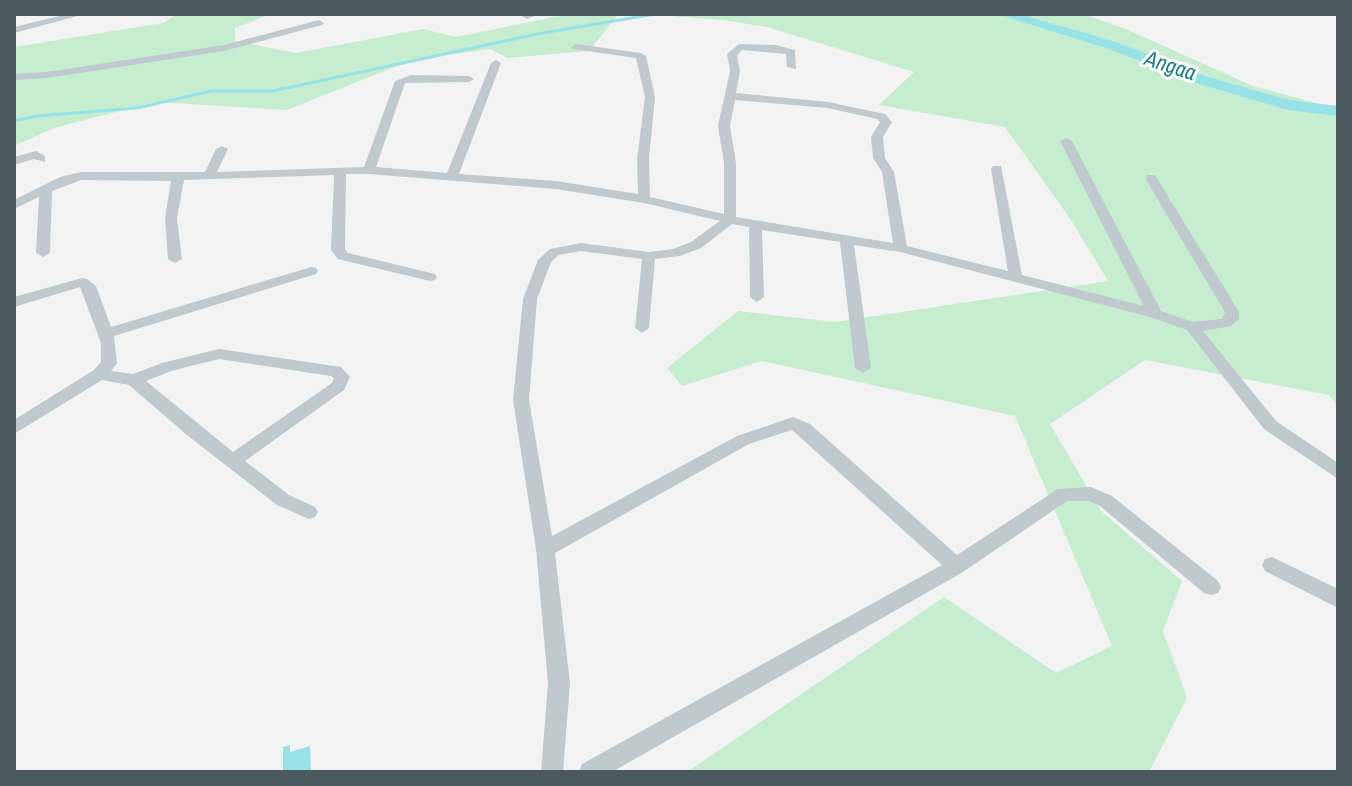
<!DOCTYPE html>
<style>
body{margin:0}
#map{position:relative;width:1352px;height:786px;overflow:hidden;background:#f4f3f3;font-family:"Archivo Narrow",sans-serif}
canvas{display:block}
.frame{position:absolute;inset:0;border:16px solid #4c595f;pointer-events:none}
</style>
<div id="map">
<canvas width="1352" height="786"></canvas>
<div class="frame"></div>
</div>
<script>
const g = document.querySelector('canvas').getContext('2d');
g.lineJoin = 'round';
function fillPath(path, color) {
  g.fillStyle = color;
  g.fill(path, 'evenodd');
}
function shape(rows) {
  const path = new Path2D();
  for (const r of rows) {
    path.moveTo(r[0], r[1]);
    for (let i = 2; i < r.length; i += 2) path.lineTo(r[i], r[i + 1]);
  }
  return path;
}
function strokePath(path, color, width, dash) {
  g.strokeStyle = color;
  g.lineWidth = width;
  g.lineCap = dash ? 'butt' : 'round';
  g.setLineDash(dash || []);
  g.stroke(path);
}
function drawText(font, color, halo, rows, align = 'center') {
  g.font = font + ' "Archivo Narrow",sans-serif';
  g.lineWidth = 6;
  g.setLineDash([]);
  g.textBaseline = 'middle';
  g.strokeStyle = halo;
  g.fillStyle = color;
  for (const [text, x, y, turn = 0] of rows) {
    g.save();
    g.translate(x, y);
    g.rotate((+turn || 0) * Math.PI / 180);
    g.textAlign = isNaN(turn) ? turn : align;
    if (halo) g.strokeText(text, 0, 0);
    g.fillText(text, 0, 0);
    g.restore();
  }
}
const green = shape([
 [177,14,271,14,235,28,235,41,296,53,423,29,456,37,569,14,1083,14,1126,29,1253,86,1338,109,1338,406,1329,395,1145,360,1050,424,1101,511,1182,581,1163,631,1187,698,1149,772,687,772,944,597,1056,673,1112,646,1015,416,762,361,682,386,667,368,738,311,835,322,1108,281,1071,220,1005,127,879,105,914,72,767,27,722,20,647,14,617,16,589,51,507,58,490,49,412,60,287,110,155,102,54,128,14,146,14,47,163,23]
]);
const water = shape([
 [290,745,290,752,310,746,311,772,283,772,283,747]
]);
const stream = shape([
 [14,121,37,116,137,108,211,91,273,91,537,34,655,14]
]);
const river = shape([
 [997,14,1019,14,1116,42,1208,77,1289,100,1338,106,1338,116,1288,110,1196,83,1106,48,997,14]
]);
const minor = shape([
 [68,14,85,14,14,33,14,27,68,14],
 [524,14,539,14,527,19,522,16,524,14],
 [319,20,324,23,322,25,224,51,47,78,14,80,14,74,47,72,224,45,319,20],
 [576,44,641,53,646,56,655,97,649,159,650,197,724,214,724,163,718,126,730,71,727,54,739,44,776,45,795,50,796,69,787,67,786,54,742,50,737,55,740,71,736,93,828,102,885,114,892,122,883,137,885,158,894,172,907,246,1008,271,991,169,993,166,1001,166,1022,275,1144,306,1060,141,1066,138,1072,141,1161,311,1193,322,1222,319,1225,312,1145,178,1147,175,1155,175,1239,312,1239,319,1231,326,1203,331,1276,421,1338,463,1338,479,1264,429,1187,330,1150,317,900,252,854,245,871,368,863,373,855,368,840,242,762,230,764,297,757,302,750,297,749,227,732,224,701,248,680,256,655,259,649,328,642,333,635,328,642,259,581,251,559,255,551,262,537,299,529,400,552,536,737,436,793,417,810,424,957,555,1058,489,1091,487,1112,496,1218,581,1221,587,1218,593,1211,595,1204,593,1100,506,1089,501,1067,501,963,572,612,772,579,772,582,764,942,565,792,430,749,444,555,553,570,683,563,772,541,772,548,683,536,549,513,400,523,299,538,260,550,249,581,243,649,252,673,249,691,242,720,221,644,203,556,189,369,174,346,174,345,249,348,253,435,274,437,277,435,280,430,281,338,259,331,250,334,175,184,180,177,218,182,259,175,263,168,259,165,218,171,181,81,180,52,191,50,253,43,257,36,253,39,197,14,209,14,200,60,177,81,172,205,172,216,149,222,146,228,149,217,172,364,167,395,81,411,75,469,76,474,79,469,82,405,83,376,167,447,173,491,63,496,60,501,63,459,174,556,181,638,194,637,159,645,97,636,58,573,49,571,47,576,44],
 [735,100,828,108,877,119,880,122,871,137,873,158,882,172,893,243,736,217,736,163,730,126,735,100],
 [36,151,45,156,45,162,34,159,14,165,14,157,36,151],
 [311,267,316,268,318,271,316,274,114,336,117,363,111,371,133,374,162,363,219,349,341,367,350,377,344,390,245,461,289,495,315,507,318,512,315,517,309,519,277,505,187,435,129,385,102,380,14,434,14,420,94,370,101,362,101,343,80,287,14,307,14,297,82,278,87,279,96,286,111,327,311,267],
 [219,359,331,376,334,378,332,383,233,452,146,381,171,371,219,359],
 [1272,557,1338,589,1338,608,1265,571,1262,565,1265,559,1272,557]
]);
const farWaternames = [
 ["Angaa",1170,67,18]
];
fillPath(green, '#c6edcf');
fillPath(water, '#97e2e6');
strokePath(stream, '#97e2e6', 3);
fillPath(river, '#97e2e6');
fillPath(minor, '#c0c9cd');
drawText('italic 22px', '#178187', '#fff', farWaternames);
</script>
